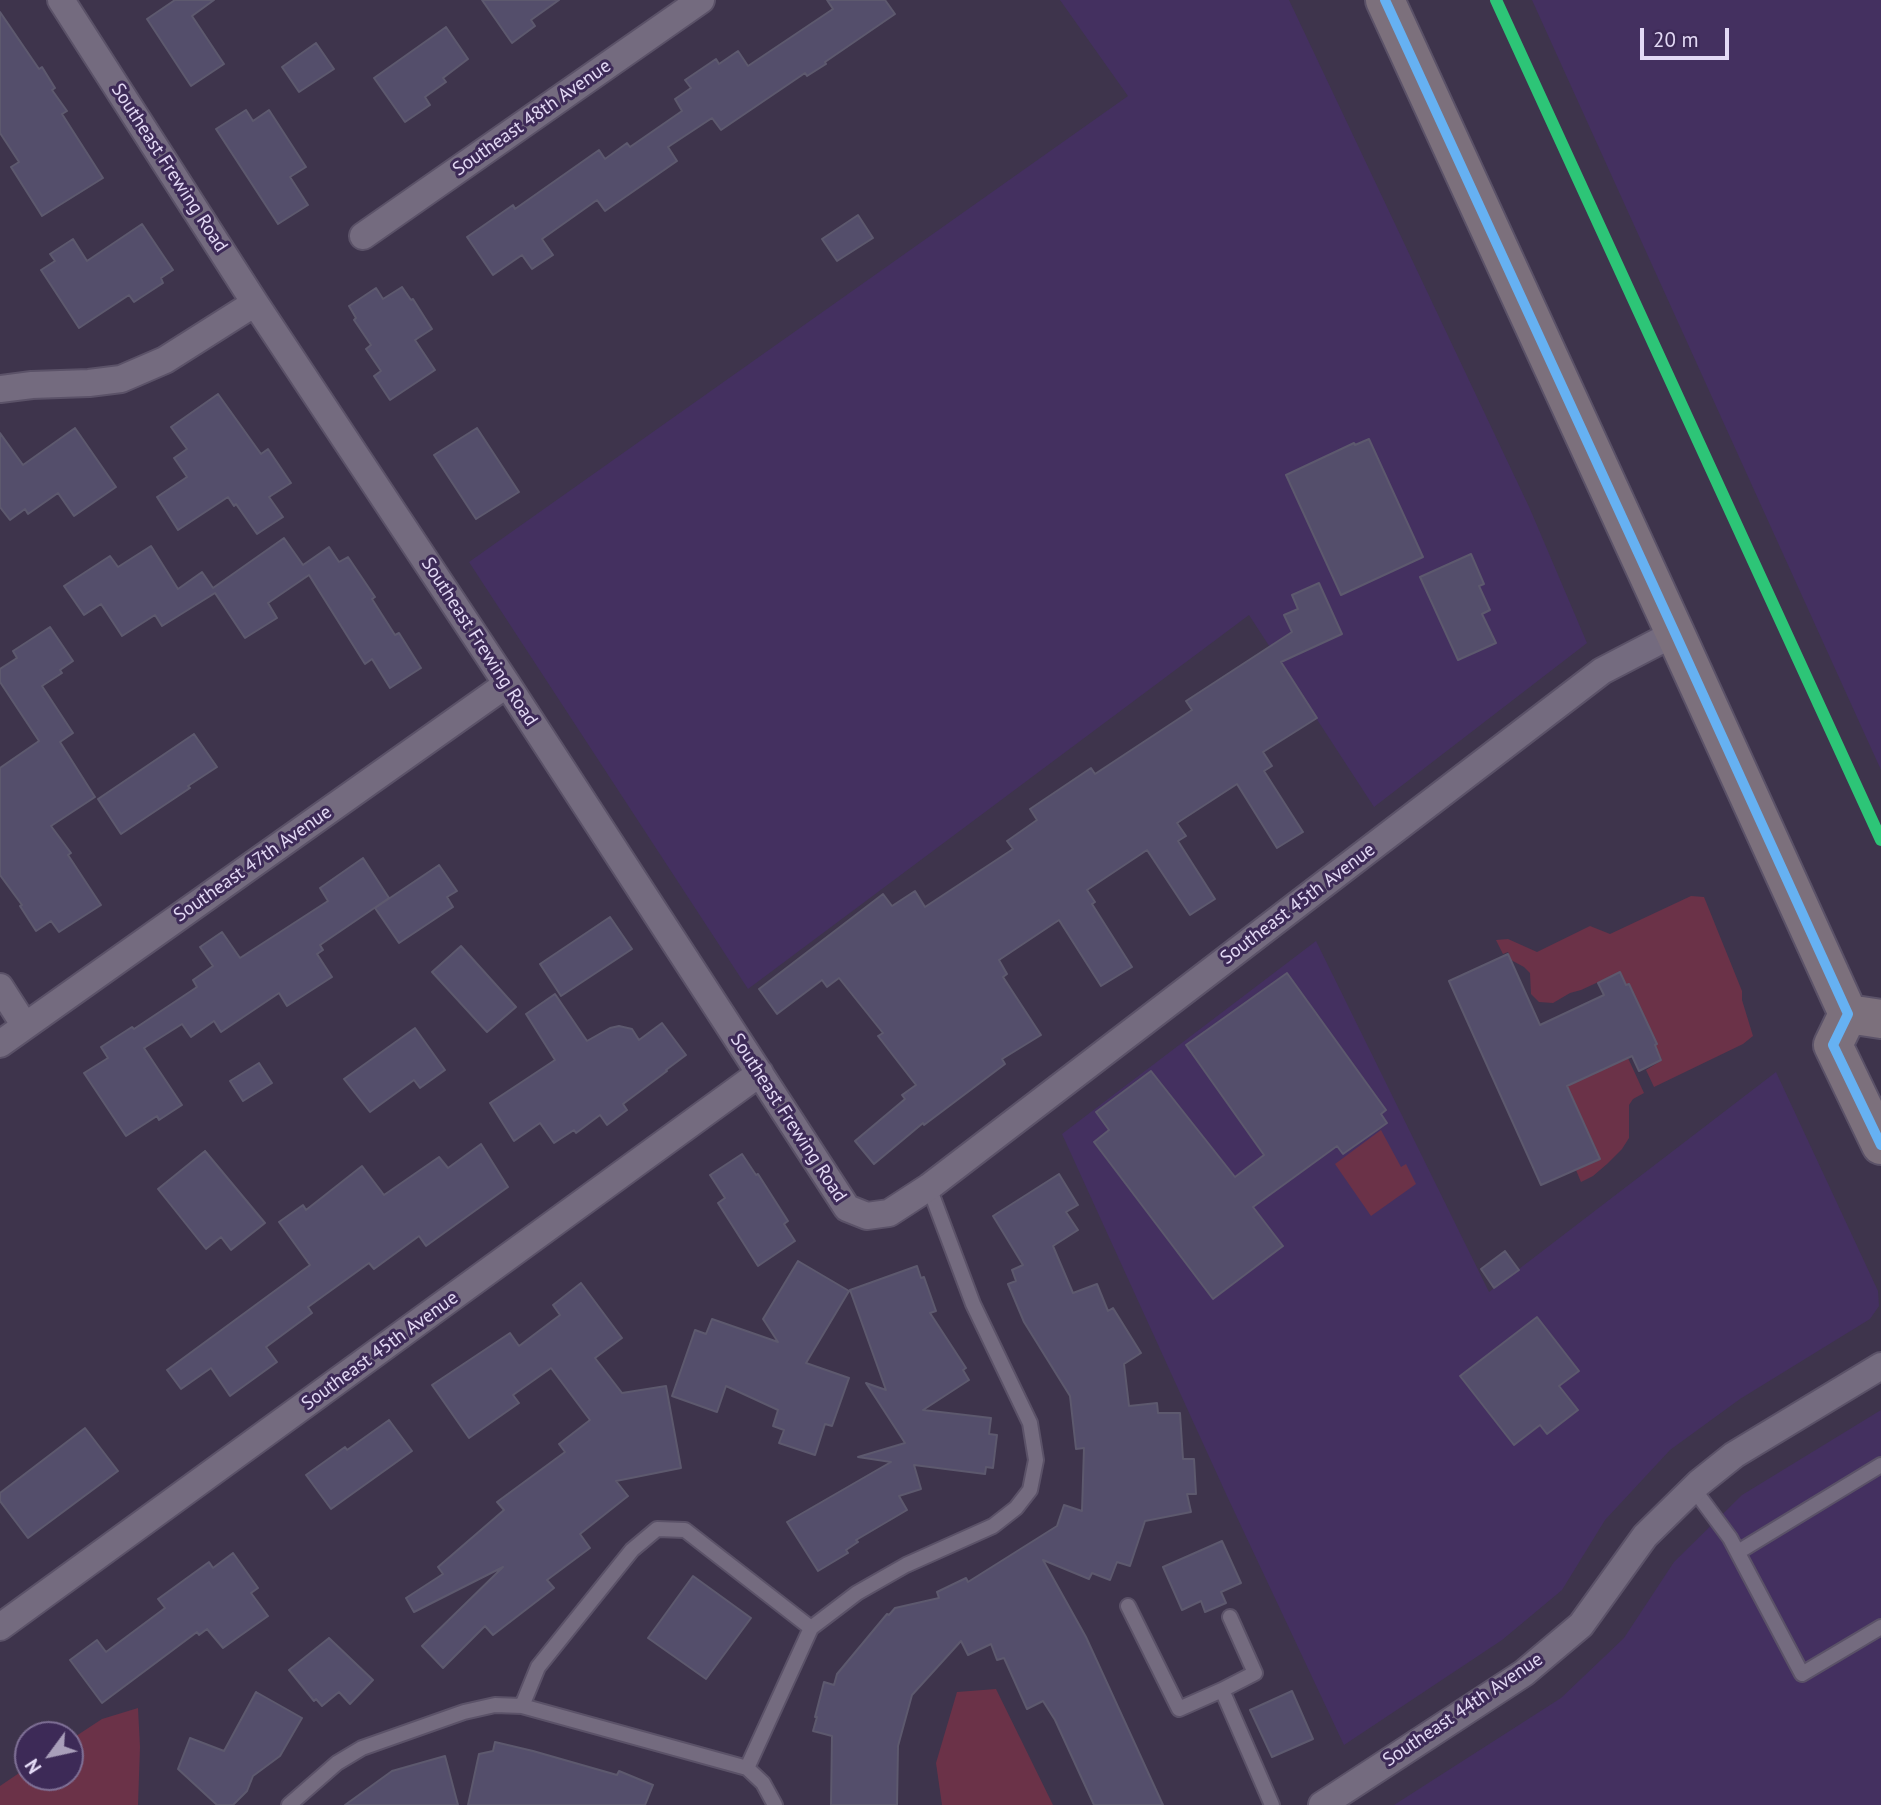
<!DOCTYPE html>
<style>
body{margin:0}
#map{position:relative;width:1881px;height:1805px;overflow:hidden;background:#3e344c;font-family:"PT Sans",sans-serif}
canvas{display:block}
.north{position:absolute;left:14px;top:1721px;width:70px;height:70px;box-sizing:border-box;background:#3d2a57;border:2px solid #7f7096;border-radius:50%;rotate:237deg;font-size:19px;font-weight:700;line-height:28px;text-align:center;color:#e3d9f5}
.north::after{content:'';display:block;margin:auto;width:24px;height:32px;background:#a99fba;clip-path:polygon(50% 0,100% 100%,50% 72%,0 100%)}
.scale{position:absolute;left:1640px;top:28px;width:89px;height:32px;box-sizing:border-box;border:4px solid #e3d9f5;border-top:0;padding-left:9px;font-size:21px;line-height:24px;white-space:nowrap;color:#e3d9f5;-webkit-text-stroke:5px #3d2a57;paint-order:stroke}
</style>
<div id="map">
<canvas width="1881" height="1805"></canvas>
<div class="north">N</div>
<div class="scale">20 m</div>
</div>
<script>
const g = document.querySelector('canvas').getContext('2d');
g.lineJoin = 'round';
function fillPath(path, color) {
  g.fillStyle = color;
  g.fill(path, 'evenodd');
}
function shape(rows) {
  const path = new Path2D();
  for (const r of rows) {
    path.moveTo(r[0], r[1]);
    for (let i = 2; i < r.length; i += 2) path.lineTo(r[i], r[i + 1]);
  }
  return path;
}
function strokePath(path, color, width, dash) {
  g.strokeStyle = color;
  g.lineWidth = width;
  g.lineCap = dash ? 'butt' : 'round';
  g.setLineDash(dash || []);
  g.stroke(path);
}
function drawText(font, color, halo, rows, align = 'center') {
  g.font = font + ' "PT Sans",sans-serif';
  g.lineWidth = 6;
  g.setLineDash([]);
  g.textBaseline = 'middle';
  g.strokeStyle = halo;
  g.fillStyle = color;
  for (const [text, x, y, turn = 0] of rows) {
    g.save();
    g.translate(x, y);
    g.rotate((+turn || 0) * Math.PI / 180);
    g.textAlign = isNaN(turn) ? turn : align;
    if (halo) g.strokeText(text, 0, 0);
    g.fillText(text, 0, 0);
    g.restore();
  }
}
const built = shape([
 [1060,0,1289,0,1530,509,1587,643,1374,807,1249,615,748,989,469,562,1128,96],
 [1532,0,1881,0,1881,770],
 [1316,941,1489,1292,1776,1072,1878,1291,1879,1306,1870,1319,1740,1399,1670,1450,1605,1520,1562,1590,1502,1640,1344,1745,1227,1496,1062,1134],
 [1881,1410,1881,1805,1394,1805,1561,1698,1624,1638,1674,1562,1742,1495]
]);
const green = shape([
 [1691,896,1704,897,1742,991,1742,1000,1753,1036,1743,1044,1654,1087,1646,1070,1662,1060,1655,1045,1657,1044,1629,984,1626,984,1620,972,1581,990,1570,993,1553,1003,1539,1002,1531,994,1530,973,1524,967,1511,960,1508,952,1503,954,1496,940,1508,939,1537,952,1590,926,1610,934],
 [1628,1058,1644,1093,1633,1099,1629,1105,1629,1138,1622,1149,1607,1164,1593,1176,1581,1182,1576,1170,1599,1159,1567,1086],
 [1381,1130,1401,1167,1406,1164,1416,1184,1371,1216,1335,1164],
 [996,1689,1053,1805,942,1805,936,1763,957,1692],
 [138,1708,140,1747,138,1805,0,1805,0,1786,28,1767,28,1777,70,1777,70,1740,102,1719]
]);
const building = shape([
 [175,0,214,0,192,16,224,64,191,86,147,19,175,0],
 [482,0,559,0,531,20,535,26,512,43,482,0],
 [827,0,885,0,895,14,825,62,826,64,807,76,805,73,721,130,712,118,668,147,677,161,605,211,597,200,542,239,553,255,532,269,522,255,493,275,467,237,513,205,515,209,599,150,605,159,627,143,630,147,682,111,675,99,691,88,685,80,716,59,719,64,738,51,748,66,833,9,827,0],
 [0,12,39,69,42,67,55,88,52,90,67,111,62,114,103,178,42,216,11,167,19,162,0,133,0,12],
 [446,27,468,59,443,78,446,82,425,97,430,105,405,122,374,78,446,27],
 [316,43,334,69,299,92,282,67,316,43],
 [246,110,253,121,269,110,306,167,290,177,308,205,278,224,216,129,246,110],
 [858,215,873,238,837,261,822,239,858,215],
 [142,224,173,270,161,278,163,283,134,302,129,295,79,328,41,270,55,261,50,254,73,239,87,261,142,224],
 [402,287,411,300,413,299,432,329,415,340,435,370,390,400,374,376,381,371,366,349,371,345,354,320,356,318,349,306,376,288,383,299,402,287],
 [218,394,261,454,268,449,291,483,269,497,283,517,257,534,236,504,234,506,228,497,178,530,157,497,187,477,174,458,187,449,171,427,218,394],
 [75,428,116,487,74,516,58,493,28,514,25,509,10,520,0,507,0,433,23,465,75,428],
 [477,428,519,492,476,519,434,455,477,428],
 [1369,439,1423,557,1341,595,1286,475,1354,443,1355,445,1369,439],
 [284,538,303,565,329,547,339,562,348,557,375,597,372,599,395,635,399,633,421,668,390,688,372,659,365,664,309,575,268,603,277,618,245,638,215,593,162,626,155,615,122,636,101,604,84,615,64,586,110,556,118,567,151,546,178,589,202,572,213,588,284,538],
 [1471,554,1484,584,1479,586,1490,610,1482,614,1496,643,1458,660,1420,577,1471,554],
 [1319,583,1342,634,1281,662,1317,718,1263,752,1272,766,1264,771,1303,832,1277,848,1237,784,1177,823,1186,836,1178,841,1215,899,1190,915,1147,850,1087,890,1095,902,1092,904,1132,967,1101,986,1059,920,999,960,1007,974,1003,977,1041,1035,1002,1059,1005,1064,924,1125,923,1123,874,1164,855,1141,905,1099,902,1095,916,1085,878,1036,883,1033,839,978,827,987,822,980,777,1014,759,989,883,894,892,906,915,891,925,907,1013,849,1007,841,1037,820,1030,809,1091,768,1095,774,1192,710,1186,701,1292,632,1284,615,1298,609,1292,595,1319,583],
 [50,627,73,661,60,670,62,673,42,686,73,733,60,742,95,797,51,826,71,853,68,855,101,905,59,932,51,921,36,931,20,906,22,905,0,875,0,768,39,741,0,682,0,669,17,658,13,651,50,627],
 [194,734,217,767,188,786,190,788,121,834,98,799,194,734],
 [363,858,389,898,320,945,323,950,317,954,332,977,287,1006,279,993,221,1032,214,1021,191,1037,182,1024,144,1048,182,1105,159,1120,157,1116,126,1136,84,1073,108,1058,101,1047,132,1027,134,1029,197,987,193,980,213,966,200,947,222,932,240,958,328,901,320,888,363,858],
 [439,865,457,891,447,897,453,907,399,943,375,908,439,865],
 [610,917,632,949,561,996,540,964,610,917],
 [461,946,516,1007,487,1032,432,972,461,946],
 [1508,954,1540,1025,1604,995,1598,983,1620,972,1626,985,1629,984,1657,1044,1655,1045,1661,1060,1639,1071,1632,1056,1567,1086,1600,1159,1541,1185,1449,981,1508,954],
 [1287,973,1386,1110,1381,1114,1387,1123,1343,1154,1337,1146,1253,1207,1283,1246,1213,1299,1094,1142,1109,1130,1096,1112,1151,1071,1235,1177,1264,1155,1186,1045,1287,973],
 [555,994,587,1041,610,1028,619,1026,632,1029,639,1040,662,1023,686,1055,666,1070,667,1071,623,1104,627,1110,607,1125,600,1115,576,1133,574,1130,554,1143,540,1123,514,1141,490,1103,555,1060,526,1014,555,994],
 [415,1028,445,1070,420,1088,414,1080,370,1112,344,1079,415,1028],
 [259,1063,272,1083,243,1101,230,1081,259,1063],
 [481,1144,508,1187,426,1246,419,1236,374,1269,369,1263,308,1307,312,1313,266,1347,277,1362,230,1396,211,1368,181,1389,167,1370,310,1265,279,1222,303,1205,306,1210,362,1166,384,1195,439,1157,448,1168,481,1144],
 [205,1151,265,1223,231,1250,221,1237,206,1249,158,1189,205,1151],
 [742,1154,756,1175,758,1174,788,1221,784,1224,795,1241,758,1266,718,1203,725,1198,710,1175,742,1154],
 [1059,1174,1078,1205,1066,1212,1078,1230,1053,1246,1073,1293,1097,1284,1108,1311,1113,1308,1141,1353,1124,1364,1129,1406,1157,1403,1158,1413,1180,1413,1183,1459,1194,1459,1196,1494,1187,1494,1191,1512,1145,1521,1130,1566,1117,1562,1110,1580,1092,1573,1089,1579,1043,1560,1086,1637,1163,1805,1094,1805,1055,1720,1043,1701,1027,1709,1004,1658,997,1660,991,1644,968,1655,961,1641,912,1695,898,1746,897,1805,831,1805,832,1736,813,1731,817,1717,815,1717,824,1682,834,1685,837,1674,887,1614,889,1615,895,1608,939,1598,937,1592,966,1578,968,1582,1057,1526,1064,1505,1082,1511,1084,1448,1076,1449,1070,1396,1024,1322,1008,1284,1016,1281,1012,1270,1023,1265,993,1216,1059,1174],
 [1505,1251,1519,1270,1494,1288,1481,1269,1505,1251],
 [798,1261,849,1291,806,1363,849,1378,832,1426,825,1424,815,1455,779,1443,784,1430,773,1426,778,1410,726,1386,717,1412,672,1396,695,1330,706,1334,712,1319,778,1342,763,1319,798,1261],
 [917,1266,921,1278,924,1277,936,1311,930,1313,966,1368,963,1370,969,1380,923,1410,991,1418,989,1434,997,1435,993,1468,986,1467,985,1474,914,1465,921,1489,899,1496,907,1510,856,1540,858,1542,846,1550,848,1553,818,1571,787,1522,891,1462,858,1457,905,1443,866,1383,886,1390,850,1290,917,1266],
 [581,1283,622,1338,595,1358,622,1393,666,1386,681,1468,616,1481,628,1496,580,1534,590,1548,547,1580,554,1588,493,1635,485,1626,443,1668,422,1646,503,1567,414,1612,406,1598,443,1574,438,1567,504,1510,497,1502,565,1452,559,1444,590,1420,551,1368,513,1395,519,1403,469,1438,432,1385,510,1333,519,1346,560,1315,553,1305,581,1283],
 [1537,1317,1579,1371,1559,1386,1578,1410,1547,1434,1540,1425,1514,1445,1460,1376,1537,1317],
 [389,1420,412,1451,331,1509,306,1475,345,1447,347,1450,389,1420],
 [85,1428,118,1471,28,1538,0,1501,0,1493,85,1428],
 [1222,1541,1241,1583,1221,1592,1226,1603,1205,1612,1201,1601,1182,1610,1163,1567,1222,1541],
 [233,1553,258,1588,251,1593,268,1616,223,1648,207,1629,199,1635,197,1632,102,1703,70,1660,97,1640,106,1652,165,1608,158,1599,209,1562,213,1568,233,1553],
 [693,1576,751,1618,706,1679,648,1638,693,1576],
 [329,1638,373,1680,350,1704,339,1692,322,1706,316,1699,314,1701,289,1670,329,1638],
 [1292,1691,1313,1739,1272,1757,1250,1710,1292,1691],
 [256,1692,302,1718,280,1756,253,1776,247,1791,233,1805,217,1805,178,1769,190,1738,224,1751,256,1692],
 [495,1742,533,1751,617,1775,619,1771,653,1785,645,1805,468,1805,479,1754,493,1751,495,1742],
 [445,1756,458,1805,345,1805,392,1771,445,1756]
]);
const service = shape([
 [1693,1488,1730,1538,1802,1674,1881,1627],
 [1738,1552,1881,1465],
 [1128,1606,1179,1709,1222,1690,1272,1805],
 [1222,1690,1255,1673,1230,1617],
 [522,1706,538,1667,632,1550,657,1529,685,1530,811,1628],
 [747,1768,811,1628,857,1593,906,1565,993,1526,1016,1508,1030,1490,1036,1460,1030,1423,973,1304,929,1187],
 [289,1805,337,1763,362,1748,464,1712,495,1705,522,1706,747,1768,763,1783,775,1805]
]);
const minor = shape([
 [61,0,255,303,507,684,847,1208,867,1216,889,1213,929,1187,1602,671,1675,633],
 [363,236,701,0],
 [0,389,32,385,89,383,121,379,165,360,255,303],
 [0,987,25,1026],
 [0,1044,507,684],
 [0,1627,760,1073],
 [1322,1805,1524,1673,1581,1625,1645,1536,1699,1483,1734,1455,1881,1366]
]);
const primary = shape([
 [1385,0,1675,633,1848,1014,1833,1045,1881,1145],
 [1848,1014,1881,1019]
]);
const bus1 = shape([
 [1385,0,1675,633,1848,1014,1833,1045,1881,1145]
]);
const rail1 = shape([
 [1496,0,1881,840]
]);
const streetNames = [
 ["Southeast 48th Avenue",532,118,-35],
 ["Southeast Frewing Road",169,168,57],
 ["Southeast Frewing Road",479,642,57],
 ["Southeast 47th Avenue",253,864,-35],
 ["Southeast 45th Avenue",1298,904,-37],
 ["Southeast Frewing Road",788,1118,57],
 ["Southeast 45th Avenue",380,1351,-36],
 ["Southeast 44th Avenue",1463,1710,-34]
];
fillPath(built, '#443060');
fillPath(green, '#6b3248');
fillPath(building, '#544e6b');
strokePath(building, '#5d596e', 2);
strokePath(service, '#5b5268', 18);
strokePath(minor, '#5b5268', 30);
strokePath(primary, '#5b5268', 42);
strokePath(service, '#746b7f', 14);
strokePath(minor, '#746b7f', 26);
strokePath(primary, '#7c707c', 38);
strokePath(bus1, '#66b1f2', 10);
strokePath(rail1, '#2dc577', 12);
drawText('19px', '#e3d9f5', '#3d2a57', streetNames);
</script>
